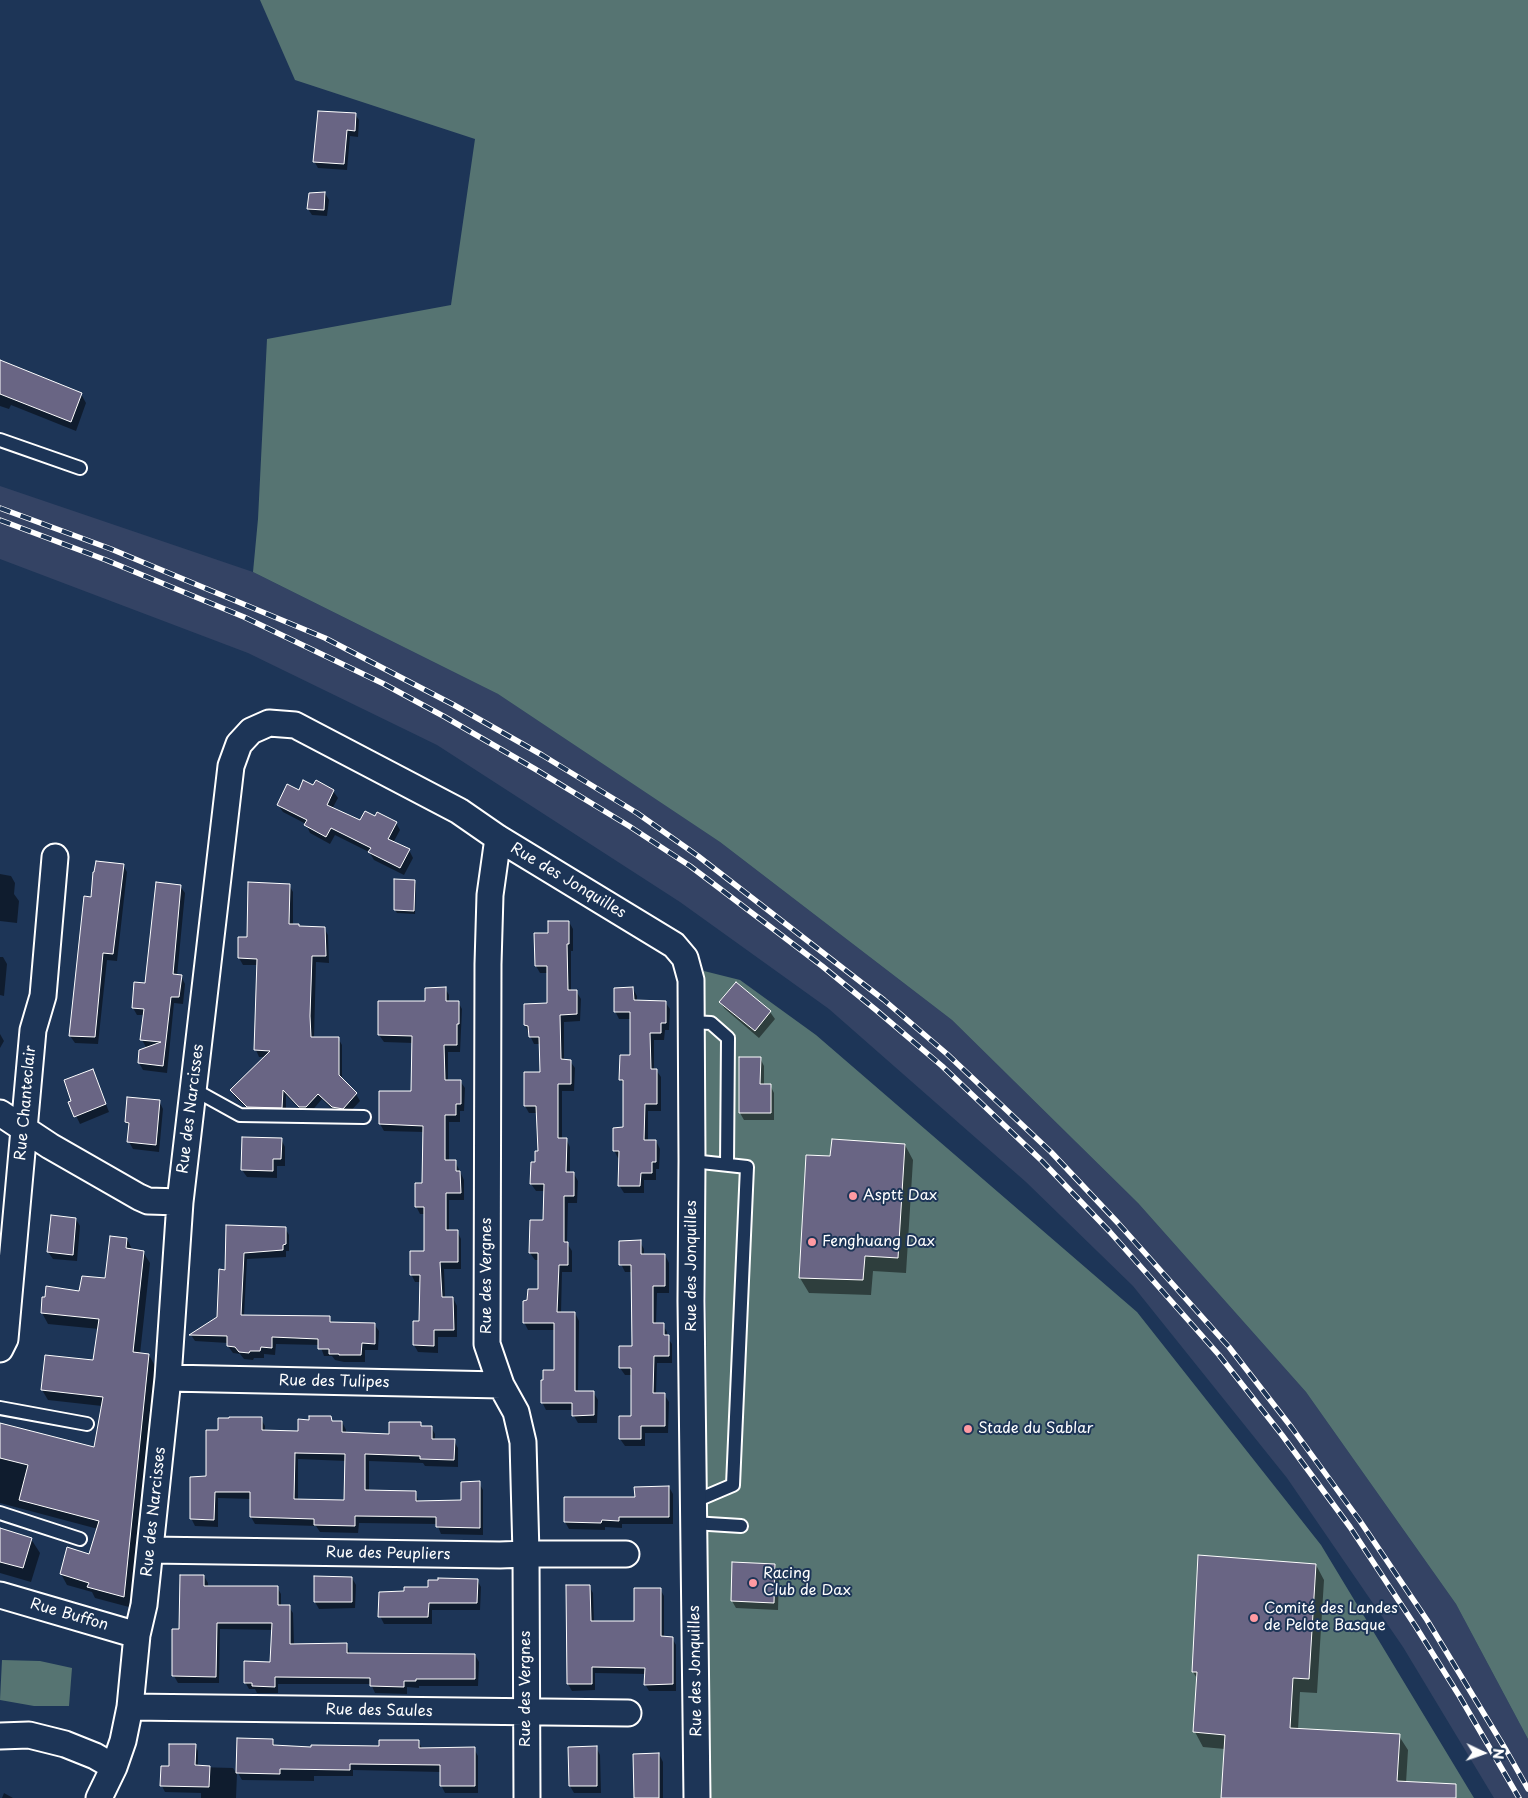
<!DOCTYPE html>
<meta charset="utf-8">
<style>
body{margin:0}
#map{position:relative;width:1528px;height:1798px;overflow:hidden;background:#1d3557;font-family:"Playpen Sans",sans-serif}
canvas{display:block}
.north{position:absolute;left:1458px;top:1728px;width:50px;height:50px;-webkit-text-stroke:4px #1d3557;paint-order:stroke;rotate:93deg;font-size:14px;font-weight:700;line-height:20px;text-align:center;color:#fff}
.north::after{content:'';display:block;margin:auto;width:18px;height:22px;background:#fff;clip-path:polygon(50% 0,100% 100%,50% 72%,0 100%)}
</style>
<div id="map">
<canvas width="1528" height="1798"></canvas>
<div class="north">N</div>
</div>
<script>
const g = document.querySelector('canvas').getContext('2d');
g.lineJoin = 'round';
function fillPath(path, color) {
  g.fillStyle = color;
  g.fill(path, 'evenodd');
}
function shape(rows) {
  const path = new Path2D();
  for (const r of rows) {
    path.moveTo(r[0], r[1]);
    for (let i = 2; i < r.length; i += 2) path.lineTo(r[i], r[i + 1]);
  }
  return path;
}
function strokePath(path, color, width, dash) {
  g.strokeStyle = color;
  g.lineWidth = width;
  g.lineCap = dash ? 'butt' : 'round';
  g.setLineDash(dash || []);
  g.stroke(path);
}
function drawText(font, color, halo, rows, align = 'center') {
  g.font = font + ' "Playpen Sans",sans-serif';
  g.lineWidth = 4;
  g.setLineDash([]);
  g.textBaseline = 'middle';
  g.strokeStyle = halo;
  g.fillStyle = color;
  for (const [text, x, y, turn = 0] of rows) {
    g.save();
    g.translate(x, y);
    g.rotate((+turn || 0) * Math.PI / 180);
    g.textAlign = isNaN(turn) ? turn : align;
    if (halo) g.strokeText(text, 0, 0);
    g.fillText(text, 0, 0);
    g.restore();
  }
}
const built = shape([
 [0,486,253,572,498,694,720,842,952,1020,1138,1203,1306,1392,1456,1604,1528,1739,1528,1798,1494,1798,1403,1647,1287,1478,1133,1286,1026,1182,829,1009,680,902,437,745,248,653,0,559]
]);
const green = shape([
 [260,0,1528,0,1528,1739,1456,1604,1306,1392,1138,1203,952,1020,720,842,498,694,253,572,258,519,267,339,451,305,475,139,295,80],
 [704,971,740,980,816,1035,1137,1312,1321,1545,1474,1798,709,1798],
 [2,1660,40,1661,72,1668,69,1706,34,1706,0,1700]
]);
const shadow = shape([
 [355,114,359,120,358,137,350,136,347,170,318,168,314,161],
 [325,193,329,200,327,216,312,215,308,209],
 [0,361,81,394,86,403,76,431,11,405,9,409,0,406],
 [314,787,333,791,338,798,332,809,361,822,396,823,400,830,393,843,409,850,413,858,404,875,374,860,369,852,335,835,330,844,310,833,306,824,283,812,278,805,299,792],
 [123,865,127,872,117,961,107,960,98,1044,75,1043,70,1036,92,898],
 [0,874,11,876,15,883,14,894,19,901,17,923,0,921],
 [414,881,416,884,415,914,397,913,395,910],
 [289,885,293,892,293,925,299,928,324,928,328,935,329,963,316,962,314,1038,338,1038,342,1045,342,1080,356,1094,360,1101,347,1115,337,1114,322,1099,310,1113,304,1113,286,1095,286,1114,252,1113,235,1097,231,1090,265,1057,259,1057,256,1050,258,965,243,965,239,958,248,939],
 [180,886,185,893,177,976,181,976,185,984,183,1004,174,1003,167,1073,143,1070,139,1063,147,1049,142,1040,144,1015,137,1015,133,1008,146,984],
 [569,922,573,929,573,951,571,951,571,991,576,991,581,999,580,1021,564,1022,564,1061,570,1061,575,1068,574,1091,562,1091,562,1139,566,1139,570,1147,570,1174,574,1174,578,1181,577,1203,568,1203,567,1243,572,1251,572,1272,562,1272,561,1313,575,1313,579,1321,578,1392,593,1392,598,1400,597,1423,578,1423,574,1416,574,1410,546,1410,542,1402,555,1371,555,1330,528,1330,524,1322,528,1302,539,1290,539,1260,535,1260,530,1253,544,1222,545,1191,536,1191,531,1184,540,1152,538,1113,529,1113,525,1106,541,1073,540,1044,534,1044,525,1025,548,1005,548,973,540,973,536,966,549,934],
 [0,957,3,957,7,964,4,996,0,995],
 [736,984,770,1012,775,1019,759,1038,725,1009,720,1002],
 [445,988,449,995,449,1002,458,1002,462,1009,460,1052,448,1052,448,1081,460,1081,465,1088,464,1111,460,1111,460,1122,449,1122,449,1161,455,1161,464,1180,464,1200,449,1200,449,1231,457,1231,461,1239,461,1269,444,1269,445,1298,453,1298,457,1306,457,1337,438,1337,438,1353,418,1352,414,1345,421,1322,421,1282,415,1282,411,1274,425,1253,425,1214,420,1214,416,1206,423,1184,424,1132,384,1131,380,1124,380,1092,412,1092,413,1043,384,1042,379,1035],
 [633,989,637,996,637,1002,665,1002,670,1009,669,1030,665,1030,664,1040,654,1040,654,1070,656,1070,661,1077,661,1111,648,1111,648,1141,656,1141,660,1149,659,1169,656,1169,656,1180,644,1180,644,1193,624,1193,619,1185,620,1158,618,1158,614,1150,624,1129,624,1086,621,1080,631,1056,631,1019,619,1019,615,1011],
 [0,1034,4,1041,0,1048],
 [760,1058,764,1066,764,1085,770,1085,774,1093,774,1120,744,1120,740,1113],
 [96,1078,109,1112,80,1124,70,1103],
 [159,1101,163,1109,159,1152,133,1149,129,1142,130,1128,126,1122],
 [281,1139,285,1147,285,1166,277,1166,277,1178,247,1177,242,1170],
 [905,1145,913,1160,906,1273,873,1271,871,1295,809,1293,800,1278,831,1157],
 [76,1219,80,1226,77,1261,53,1259,48,1252],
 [228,1226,285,1228,289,1235,289,1251,286,1251,286,1257,247,1259,244,1316,329,1318,333,1323,374,1324,379,1331,378,1350,365,1350,365,1362,344,1362,335,1360,332,1356,324,1356,320,1345,276,1344,275,1355,264,1354,264,1358,254,1358,253,1360,244,1359,240,1354,233,1353,228,1346,228,1343,195,1341,191,1335,218,1318,226,1271],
 [127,1239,133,1251,143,1252,150,1263,140,1354,149,1355,155,1366,129,1607,95,1598,92,1592,67,1585,61,1574,89,1555,98,1529,0,1503,0,1424,95,1448,102,1406,48,1400,42,1390,94,1361,99,1329,48,1324,42,1313,106,1279],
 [640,1242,644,1249,644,1255,665,1255,669,1263,669,1293,657,1293,656,1324,663,1325,667,1332,667,1337,672,1344,672,1363,657,1363,656,1394,664,1394,669,1402,668,1433,645,1433,645,1446,625,1446,620,1439,632,1417,632,1375,625,1375,620,1368,633,1348,632,1272,625,1272,621,1264],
 [330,1417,333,1422,342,1422,346,1430,346,1434,391,1435,420,1423,422,1427,431,1427,435,1434,435,1440,454,1441,458,1448,458,1467,425,1466,423,1463,369,1461,369,1491,415,1492,419,1502,462,1501,479,1483,483,1490,483,1535,441,1534,437,1524,359,1523,358,1533,320,1532,316,1526,255,1524,251,1517,251,1499,218,1498,218,1527,195,1526,191,1518,207,1478,219,1431,261,1419,265,1426,265,1432,299,1432,310,1421],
 [298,1459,346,1461,345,1501,298,1501],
 [669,1487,673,1494,673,1524,622,1524,622,1528,605,1527,605,1530,569,1529,565,1522],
 [0,1530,31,1539,40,1553,31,1582,0,1573],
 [1316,1565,1324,1580,1317,1693,1300,1692,1298,1730,1399,1736,1408,1750,1406,1783,1456,1798,1222,1798,1225,1749,1203,1747,1195,1732,1198,1680,1193,1672],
 [775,1566,779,1573,778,1610,736,1608,732,1601],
 [204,1576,208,1583,208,1587,277,1587,281,1594,281,1606,289,1607,293,1613,294,1645,347,1644,350,1654,475,1655,479,1662,478,1686,419,1686,419,1688,407,1687,407,1694,375,1693,371,1684,278,1684,278,1693,257,1693,255,1689,249,1689,245,1682,272,1663,273,1630,220,1629,219,1683,178,1683,174,1676,180,1631],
 [352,1578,356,1585,355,1608,319,1609,315,1602],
 [477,1580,481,1587,480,1610,432,1610,432,1624,384,1624,380,1616,405,1592],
 [589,1586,593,1593,594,1622,635,1622,660,1589,664,1596,664,1638,672,1638,676,1645,676,1691,649,1691,645,1684,646,1674,595,1673,595,1690,572,1691,568,1684],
 [272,1740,276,1747,381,1747,418,1741,422,1748,474,1749,478,1756,478,1793,445,1793,441,1785,441,1772,353,1770,353,1776,314,1776,314,1781,242,1780,238,1773],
 [195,1745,198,1751,198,1767,233,1768,237,1774,236,1798,201,1798,201,1793,165,1792,162,1786,162,1767,170,1767],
 [596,1747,600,1755,601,1793,574,1793,570,1786],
 [659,1754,663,1762,663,1798,635,1798],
 [4,1793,13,1798,2,1798]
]);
const building = shape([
 [318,111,356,113,355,131,347,130,344,164,313,162,318,111],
 [325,192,324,210,307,209,309,193,325,192],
 [0,360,82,393,71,422,0,394,0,360],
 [303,780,313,785,316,780,334,790,327,805,360,820,365,811,375,816,377,812,397,822,388,839,410,849,400,868,368,852,371,848,331,828,326,837,304,825,307,820,277,805,287,784,299,790,303,780],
 [96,861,124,864,113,954,103,953,95,1037,69,1036,84,896,91,897,93,872,94,872,96,861],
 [394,879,415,880,414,911,394,910,394,879],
 [156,882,181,885,173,974,182,975,179,997,171,997,163,1066,138,1063,139,1050,161,1042,140,1040,144,1009,132,1008,134,982,145,983,156,882],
 [248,882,290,884,289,924,299,924,299,926,325,927,326,956,312,956,310,1016,311,1037,339,1037,339,1075,357,1093,343,1109,332,1107,318,1094,306,1107,299,1107,283,1090,282,1108,247,1107,230,1090,270,1051,254,1050,257,959,238,958,238,937,247,937,248,882],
 [548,921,569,921,569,944,567,944,568,990,577,990,577,1014,560,1015,561,1059,571,1060,571,1084,558,1084,558,1138,567,1138,566,1172,574,1172,574,1196,564,1196,564,1242,568,1242,568,1265,559,1265,557,1312,575,1312,575,1391,594,1391,594,1415,572,1416,572,1403,541,1403,541,1380,543,1380,543,1370,554,1370,554,1323,523,1323,523,1301,527,1300,528,1289,538,1289,538,1253,529,1253,530,1220,543,1220,544,1184,530,1184,531,1162,535,1162,535,1151,538,1151,536,1106,524,1106,524,1072,540,1072,539,1037,529,1037,528,1026,524,1025,524,1004,547,1003,547,966,535,966,534,933,548,933,548,921],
 [736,982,771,1011,755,1031,719,1002,736,982],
 [446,987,446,1001,459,1001,459,1024,457,1024,457,1045,444,1045,445,1080,461,1080,461,1104,456,1104,456,1115,445,1115,445,1160,456,1160,456,1171,460,1171,461,1193,446,1193,446,1230,458,1230,458,1262,440,1262,442,1297,453,1297,454,1330,434,1330,434,1346,413,1345,413,1321,419,1321,420,1275,410,1275,410,1251,424,1251,424,1207,415,1207,415,1183,422,1183,423,1126,379,1124,379,1091,411,1091,412,1036,378,1035,378,1001,425,1001,425,988,446,987],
 [633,987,634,1000,666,1001,666,1023,661,1023,661,1033,650,1033,651,1069,657,1069,657,1104,645,1104,644,1140,656,1140,656,1162,652,1162,652,1173,641,1173,640,1186,618,1186,619,1151,613,1151,613,1128,623,1127,623,1080,619,1080,620,1055,630,1055,630,1012,614,1012,614,988,633,987],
 [739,1057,761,1057,760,1084,771,1084,771,1113,739,1113,739,1057],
 [93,1069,106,1104,74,1117,68,1102,71,1101,64,1080,93,1069],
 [127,1097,160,1100,156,1145,127,1142,129,1123,125,1122,127,1097],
 [242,1137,282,1138,281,1159,273,1159,273,1171,241,1170,242,1137],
 [832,1139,905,1144,898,1258,865,1256,863,1280,799,1278,806,1155,830,1156,832,1139],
 [51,1215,76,1218,73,1255,47,1252,51,1215],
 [226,1225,286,1227,286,1244,283,1245,283,1250,244,1253,241,1315,330,1316,330,1322,375,1323,375,1344,362,1343,361,1355,339,1355,339,1354,329,1354,329,1349,318,1349,318,1339,272,1337,272,1348,261,1347,260,1351,250,1351,249,1353,239,1352,235,1347,227,1346,227,1336,189,1335,217,1317,219,1269,225,1270,226,1225],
 [110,1236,127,1238,126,1248,144,1251,133,1352,149,1354,124,1597,87,1587,89,1583,60,1574,67,1547,89,1554,99,1521,19,1500,28,1465,0,1458,0,1423,94,1447,103,1397,41,1390,45,1355,93,1360,99,1319,41,1313,42,1297,45,1297,46,1286,79,1291,82,1276,105,1278,110,1236],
 [641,1240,641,1254,665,1254,665,1286,653,1286,653,1323,664,1323,664,1335,669,1335,669,1356,654,1356,653,1393,665,1393,665,1426,641,1426,641,1439,619,1439,619,1416,631,1416,631,1368,619,1368,619,1346,632,1346,631,1265,619,1265,619,1241,641,1240],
 [309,1416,331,1416,332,1421,342,1421,342,1432,389,1434,389,1422,421,1422,421,1426,432,1426,432,1439,455,1439,454,1460,420,1459,420,1456,365,1454,365,1490,416,1491,416,1501,461,1500,461,1482,480,1481,480,1528,436,1527,436,1517,355,1516,355,1526,314,1525,314,1519,250,1517,250,1492,215,1492,214,1520,190,1519,190,1477,206,1476,206,1430,218,1430,218,1418,229,1418,229,1417,262,1417,262,1430,298,1431,298,1419,309,1420,309,1416],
 [295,1453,345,1454,344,1500,294,1499,295,1453],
 [669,1486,669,1517,619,1517,619,1521,602,1520,601,1523,564,1522,564,1497,635,1497,634,1487,669,1486],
 [0,1528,32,1538,23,1568,0,1562,0,1528],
 [1198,1555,1316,1564,1309,1679,1293,1678,1290,1728,1400,1734,1397,1781,1456,1784,1456,1798,1221,1798,1225,1735,1193,1732,1197,1672,1192,1672,1198,1555],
 [732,1562,775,1564,774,1603,731,1601,732,1562],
 [180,1575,204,1575,204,1586,278,1586,278,1605,290,1605,290,1644,347,1643,347,1653,475,1654,475,1679,416,1679,416,1681,404,1681,404,1687,370,1686,370,1678,275,1677,275,1687,252,1686,252,1683,244,1683,244,1661,270,1662,272,1623,217,1623,216,1677,172,1676,172,1629,179,1629,180,1575],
 [314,1576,352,1577,352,1602,314,1602,314,1576],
 [438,1578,478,1579,477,1603,429,1603,428,1617,378,1617,379,1592,404,1591,404,1587,428,1587,428,1580,438,1580,438,1578],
 [566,1585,590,1585,591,1621,634,1621,634,1588,661,1588,661,1636,673,1637,673,1684,644,1685,645,1668,592,1667,592,1684,567,1684,566,1585],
 [237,1738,273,1739,273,1745,311,1747,311,1745,379,1746,379,1740,419,1740,419,1748,475,1747,475,1786,440,1786,440,1765,350,1764,350,1770,280,1769,280,1774,236,1773,237,1738],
 [169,1744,196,1744,195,1765,210,1766,209,1787,160,1786,161,1766,169,1766,169,1744],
 [597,1746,597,1786,569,1786,568,1747,597,1746],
 [659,1753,659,1798,634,1798,633,1754,659,1753]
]);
const lane = shape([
 [0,440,80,468],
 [690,1022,711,1023,728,1038,727,1165],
 [193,1089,240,1115,364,1117],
 [692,1161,747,1167,733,1485,693,1502],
 [0,1408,87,1424],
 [0,1513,80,1539],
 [693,1523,741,1526]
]);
const street = shape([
 [498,838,490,895,488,964,487,1344,501,1385,516,1412,523,1442,526,1554,527,1798],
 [0,1113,50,1146,139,1197,148,1201,180,1202],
 [0,1349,5,1339,33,1030,43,996,55,857],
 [168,1378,501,1385],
 [150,1550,500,1555,526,1554,626,1554],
 [0,1595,137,1635],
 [130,1707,628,1713],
 [0,1736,29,1735,65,1744,95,1756,114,1767],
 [99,1798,114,1767,123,1741,130,1707,137,1635,144,1605,168,1378,180,1202,231,766,239,744,251,731,269,723,295,725,459,811,498,838,674,945,685,958,691,980,692,1161,691,1301,697,1798]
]);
const rail = shape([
 [0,508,111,549,325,638,454,705,542,755,637,813,698,856,884,1000,947,1054,1051,1152,1118,1223,1229,1347,1292,1428,1360,1521,1427,1620,1506,1750,1528,1789],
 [0,520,106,560,244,617,384,684,445,717,535,769,629,826,690,866,822,966,876,1010,942,1066,1042,1161,1110,1232,1219,1355,1282,1435,1350,1527,1416,1627,1460,1697,1519,1798]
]);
const markers = [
 [853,1196,5,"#ff9aa2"],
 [812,1242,5,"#ff9aa2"],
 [968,1429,5,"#ff9aa2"],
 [753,1583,5,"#ff9aa2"],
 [1254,1618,5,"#ff9aa2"]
];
const streetNames = [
 ["Rue des Jonquilles",568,881,31],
 ["Rue Chanteclair",26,1103,-85],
 ["Rue des Narcisses",191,1109,-83],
 ["Rue des Jonquilles",692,1266,-90],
 ["Rue des Vergnes",487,1276,-90],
 ["Rue des Tulipes",334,1382,1],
 ["Rue des Narcisses",154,1512,-84],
 ["Rue des Peupliers",388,1554,1],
 ["Rue Buffon",69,1615,16],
 ["Rue des Jonquilles",696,1671,-91],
 ["Rue des Vergnes",526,1689,-90],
 ["Rue des Saules",379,1711,1]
];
const poiNames = [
 ["Asptt Dax",863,1196],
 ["Fenghuang Dax",822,1242],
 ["Stade du Sablar",978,1429],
 ["Racing",763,1574],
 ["Club de Dax",763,1591],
 ["Comité des Landes",1264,1609],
 ["de Pelote Basque",1264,1626]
];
fillPath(built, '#344364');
fillPath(green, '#567472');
fillPath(shadow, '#0007');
fillPath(building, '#696584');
strokePath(building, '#fff', 1);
strokePath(lane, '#fff', 16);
strokePath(street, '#fff', 29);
strokePath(lane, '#1d3557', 12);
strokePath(street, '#1d3557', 25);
strokePath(rail, '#fff', 5.5);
strokePath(rail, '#1d3557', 4, [11]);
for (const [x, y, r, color] of markers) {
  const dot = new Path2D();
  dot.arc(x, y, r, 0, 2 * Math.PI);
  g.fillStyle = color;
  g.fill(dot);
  strokePath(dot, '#1d3557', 2);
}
drawText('15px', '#fff', '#1d3557', streetNames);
drawText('15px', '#fff', '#1d3557', poiNames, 'left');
</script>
